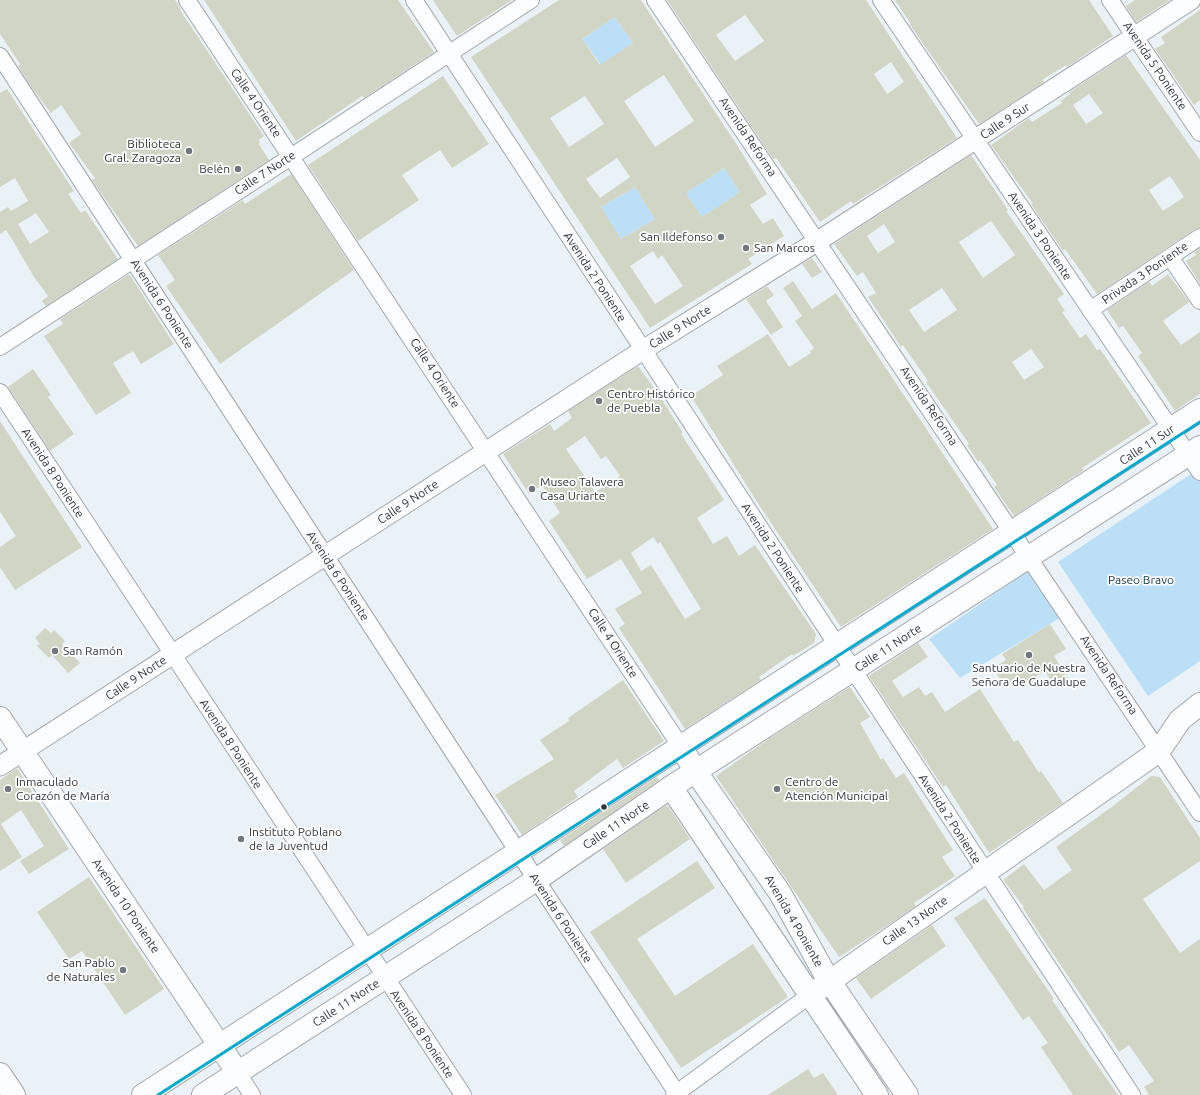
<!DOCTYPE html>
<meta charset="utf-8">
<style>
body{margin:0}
canvas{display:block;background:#ebf2f7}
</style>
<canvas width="1200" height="1095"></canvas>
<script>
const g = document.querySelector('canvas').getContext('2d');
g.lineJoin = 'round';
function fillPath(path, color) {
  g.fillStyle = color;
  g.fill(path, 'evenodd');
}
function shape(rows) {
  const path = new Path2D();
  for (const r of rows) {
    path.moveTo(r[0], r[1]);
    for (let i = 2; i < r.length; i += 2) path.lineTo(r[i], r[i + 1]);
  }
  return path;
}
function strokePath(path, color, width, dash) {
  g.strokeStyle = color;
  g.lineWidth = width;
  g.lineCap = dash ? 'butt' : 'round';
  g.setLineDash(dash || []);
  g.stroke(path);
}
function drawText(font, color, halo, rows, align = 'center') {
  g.font = font + ' Ubuntu,sans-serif';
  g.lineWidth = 3.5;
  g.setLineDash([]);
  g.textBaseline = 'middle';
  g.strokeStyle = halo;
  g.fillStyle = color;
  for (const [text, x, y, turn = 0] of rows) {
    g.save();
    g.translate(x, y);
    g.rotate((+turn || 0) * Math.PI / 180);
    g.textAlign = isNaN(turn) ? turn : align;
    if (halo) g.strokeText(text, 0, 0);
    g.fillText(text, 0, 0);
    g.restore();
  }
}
const green = shape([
 [615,17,633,43,601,65,582,39],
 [724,168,740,192,702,217,686,193],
 [635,187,655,219,621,239,601,207],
 [1200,468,1200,661,1148,696,1058,562],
 [1034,567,1065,615,960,678,929,639]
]);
const building = shape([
 [0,0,175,0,181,9,180,10,264,136,259,140,260,142,259,144,269,160,138,246,92,180,95,178,69,143,81,134,61,105,51,113,32,88,18,66,20,64,0,34],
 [204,0,398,0,434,52,364,98,362,96,296,141],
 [433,0,512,0,457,36],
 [559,0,641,0,737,145,767,194,750,205,763,224,773,218,784,236,748,259,752,264,650,328,471,57],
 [615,17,633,43,600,65,582,39],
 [664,75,694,121,655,147,624,101],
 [585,96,604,124,569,147,550,118],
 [617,158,630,177,600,198,586,179],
 [724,168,740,192,702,217,686,193],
 [635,187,655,219,621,239,601,207],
 [653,251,658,259,662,255,683,286,655,304,630,266],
 [667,0,866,0,957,138,853,204,851,201,820,222,776,158,773,159],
 [745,15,764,41,735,61,716,35],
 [891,62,904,82,887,94,874,74],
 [895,0,1089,0,1113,36,1067,67,1066,65,1042,80,1044,82,979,124,910,25,911,24],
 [1135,0,1170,0,1136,22,1126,6],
 [1200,10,1200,100,1194,105,1155,49,1165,43,1161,37],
 [1126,55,1200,160,1200,228,1195,229,1097,294,1065,249,1063,251,1050,232,1031,204,1033,204,991,145,1029,118,1032,122,1062,103,1060,101,1070,94,1069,92],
 [1089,94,1103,113,1086,124,1073,105],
 [1170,176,1184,197,1163,211,1149,190],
 [443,76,489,144,452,168,440,150,402,175,419,200,358,241,308,165],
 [7,89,74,191,68,194,81,213,85,210,118,259,46,306,42,301,48,296,34,277,13,241,6,230,0,234,0,212,8,207,11,211,28,201,15,178,0,187,0,93],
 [36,213,49,232,30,244,18,224],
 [971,155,1008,210,1006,211,1064,294,1057,299,1065,311,1062,312,1080,338,1086,334,1097,350,1100,349,1151,423,1082,468,1084,470,1014,516,994,487,997,485,980,460,978,462,967,445,969,444,926,382,928,381,903,345,901,347,868,297,876,293,863,272,857,276,834,244],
 [991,221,1015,255,983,278,959,242],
 [884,224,895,242,878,253,867,236],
 [942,288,957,310,924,332,909,310],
 [1031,349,1044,367,1024,380,1012,362],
 [291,174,354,270,220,364,166,286,175,280,158,255,243,200,245,204],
 [1200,248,1200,284,1186,261,1196,255,1194,252],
 [812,258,822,272,812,278,802,264],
 [1168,274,1189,302,1163,321,1181,345,1200,332,1200,394,1175,411,1138,356,1142,353,1123,326,1119,328,1107,310,1149,282,1152,286],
 [128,275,130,275,174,344,141,364,133,351,113,363,131,393,96,415,44,336,63,324,60,319],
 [793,281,812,309,836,293,993,529,841,627,757,502,691,396,723,375,717,366,768,334,789,367,811,353,810,351,814,348,795,321,802,316,783,288],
 [767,286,774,295,766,301,783,327,771,335,746,299],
 [638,366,659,395,683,433,681,434,724,500,697,518,713,544,727,536,739,556,755,545,816,634,814,643,793,656,792,654,759,677,761,680,685,729,619,628,625,624,615,609,642,593,621,559,587,579,549,521,560,513,542,485,529,494,503,454,550,424,554,431,572,418,568,411],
 [585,436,601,459,606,456,620,476,595,492,566,449],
 [653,537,658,544,660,542,701,609,685,619,651,565,641,571,631,553],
 [33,369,51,395,48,397,74,434,50,451,8,387],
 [0,421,82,547,15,590,0,567,0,547,16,536,0,512],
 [1050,624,1066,649,1054,656,1069,680,1056,688,1045,671,1022,685,1017,677,1004,685,993,668,1006,660,1002,654],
 [45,628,51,633,54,630,65,641,62,644,80,663,68,673,52,655,49,658,37,646,40,644,35,638],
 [918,643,928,657,892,681,903,697,919,687,925,696,932,692,945,712,980,689,1014,742,1018,740,1039,773,1041,771,1063,803,989,853,946,785,943,787,869,676],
 [623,680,664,741,623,768,617,759,574,791,578,797,522,835,495,795,554,759,540,740,569,721,568,718],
 [850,687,870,717,860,723,881,760,883,758,896,778,904,773,953,850,942,857,955,876,914,903,916,906,893,922,839,957,716,776,767,740],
 [17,768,69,849,29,874,20,861,44,846,21,810,1,824,22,857,0,871,0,780],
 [1151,776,1160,777,1200,838,1200,861,1143,899,1180,953,1200,939,1200,1095,1149,1095,1144,1087,1154,1081,1129,1045,1119,1052,1039,933,1023,908,1024,907,1003,880,1024,864,1044,890,1072,870,1056,847,1113,806],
 [657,777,659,780,564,846,560,840],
 [665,806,669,807,690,839,626,883,603,849],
 [697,861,715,888,637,939,675,996,753,944,788,997,681,1068,590,932],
 [89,877,164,989,125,1015,82,951,69,959,37,912],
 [985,898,1054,999,1052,1000,1118,1095,1073,1095,1041,1047,1048,1043,1029,1016,1023,1020,954,918],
 [932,925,946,946,871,999,856,978],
 [808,1069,814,1078,823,1073,838,1095,768,1095]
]);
const minor = shape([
 [187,0,681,747],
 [414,0,1132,1095],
 [655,0,1200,813],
 [881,0,1200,472],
 [1110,0,1200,133],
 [0,56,522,858,678,1095],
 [1170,257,1200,301],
 [1090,310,1200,237],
 [0,347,531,0],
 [0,392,463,1095],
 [238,1073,252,1095],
 [674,1095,810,995]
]);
const tertiary = shape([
 [0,766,643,350,818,241,1191,0]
]);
const secondary = shape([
 [0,718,238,1073],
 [681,747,696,772,780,893,826,976,907,1095],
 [671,787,877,1095],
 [810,995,1159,751,1180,720,1200,704],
 [0,1074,14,1095]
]);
const primary = shape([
 [143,1095,1200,410],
 [203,1095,536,880,671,787,1200,447]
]);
const bus1 = shape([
 [158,1095,1200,422]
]);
const markers = [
 [189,151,4,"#71777c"],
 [238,169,4,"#71777c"],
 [721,237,4,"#71777c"],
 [746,248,4,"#71777c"],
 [599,401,4,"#71777c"],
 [532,489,4,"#71777c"],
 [55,651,4,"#71777c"],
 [1029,655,4,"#71777c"],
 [8,789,4,"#71777c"],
 [777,789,4,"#71777c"],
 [604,807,3.5,"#2f353a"],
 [241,839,4,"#71777c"],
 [123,970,4,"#71777c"]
];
const streetNames = [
 ["Avenida 5 Poniente",1155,66,56],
 ["Calle 4 Oriente",256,103,56],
 ["Calle 9 Sur",1005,121,-33],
 ["Avenida Reforma",748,137,56],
 ["Calle 7 Norte",265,173,-33],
 ["Avenida 3 Poniente",1040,236,56],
 ["Privada 3 Poniente",1145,273,-34],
 ["Avenida 2 Poniente",595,277,57],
 ["Avenida 6 Poniente",162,304,57],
 ["Calle 9 Norte",680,327,-32],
 ["Calle 4 Oriente",435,373,57],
 ["Avenida Reforma",929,406,56],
 ["Calle 11 Sur",1147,445,-33],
 ["Avenida 8 Poniente",53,473,57],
 ["Calle 9 Norte",408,502,-33],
 ["Avenida 2 Poniente",773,548,57],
 ["Avenida 6 Poniente",338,576,57],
 ["Calle 4 Oriente",613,643,57],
 ["Calle 11 Norte",888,648,-33],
 ["Avenida Reforma",1109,675,56],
 ["Calle 9 Norte",136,678,-33],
 ["Avenida 8 Poniente",231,744,57],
 ["Avenida 2 Poniente",950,819,57],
 ["Calle 11 Norte",616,825,-34],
 ["Avenida 10 Poniente",126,906,56],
 ["Avenida 6 Poniente",561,918,57],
 ["Avenida 4 Poniente",794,921,60],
 ["Calle 13 Norte",915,921,-35],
 ["Calle 11 Norte",346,1003,-33],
 ["Avenida 8 Poniente",422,1034,56]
];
const poiNames = [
 ["Biblioteca",181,144,"right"],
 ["Gral. Zaragoza",181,158,"right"],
 ["Belén",230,169,"right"],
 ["San Ildefonso",713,237,"right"],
 ["San Marcos",754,248],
 ["Centro Histórico",607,394],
 ["de Puebla",607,408],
 ["Museo Talavera",540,482],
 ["Casa Uriarte",540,496],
 ["San Ramón",63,651],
 ["Santuario de Nuestra",1029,668,"center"],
 ["Señora de Guadalupe",1029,682,"center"],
 ["Inmaculado",16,782],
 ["Corazón de María",16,796],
 ["Centro de",785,782],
 ["Atención Municipal",785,796],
 ["Instituto Poblano",249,832],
 ["de la Juventud",249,846],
 ["San Pablo",115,963,"right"],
 ["de Naturales",115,977,"right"]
];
const parkNames = [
 ["Paseo Bravo",1141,580]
];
fillPath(green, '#bcdff8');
fillPath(building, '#d1d5c5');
strokePath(minor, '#a0a6ab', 18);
strokePath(tertiary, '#a0a6ab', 21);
strokePath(secondary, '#a0a6ab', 24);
strokePath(primary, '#a0a6ab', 24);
strokePath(minor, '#fcfdfe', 16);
strokePath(tertiary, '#fcfdfe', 19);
strokePath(secondary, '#fcfdfe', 22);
strokePath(primary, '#fcfdfe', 22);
strokePath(bus1, '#00a9ce', 3);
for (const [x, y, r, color] of markers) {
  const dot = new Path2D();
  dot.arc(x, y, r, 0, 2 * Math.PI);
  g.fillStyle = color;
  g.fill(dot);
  strokePath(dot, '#fff', 1.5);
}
drawText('12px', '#2f353a', '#fff', streetNames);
drawText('12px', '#2f353a', '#fff', poiNames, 'left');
drawText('12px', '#10354d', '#fff', parkNames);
</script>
